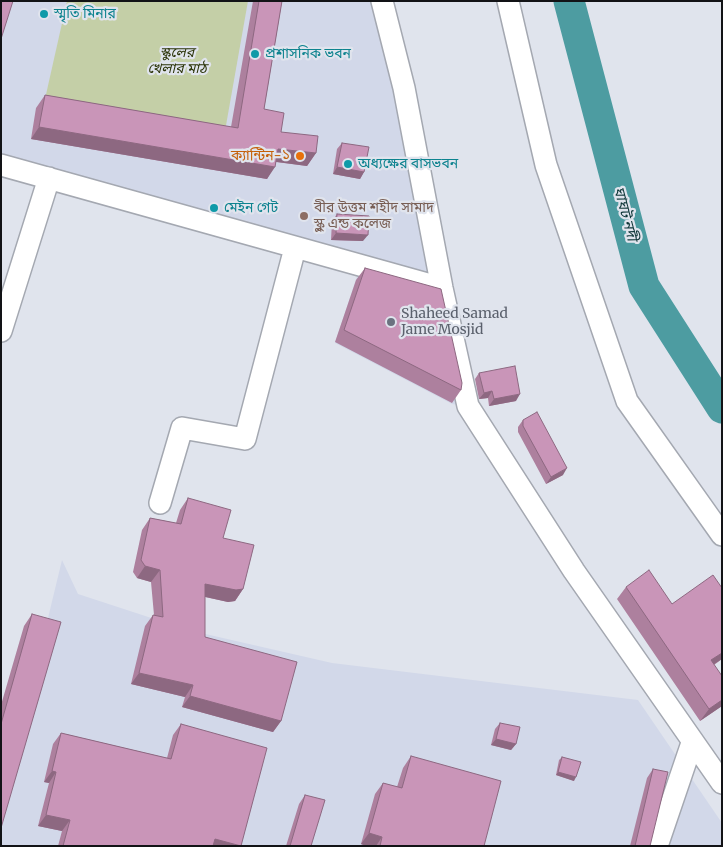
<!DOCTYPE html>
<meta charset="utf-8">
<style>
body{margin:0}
#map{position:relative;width:723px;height:847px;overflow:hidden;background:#e0e4ed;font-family:Merriweather,serif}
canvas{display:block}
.frame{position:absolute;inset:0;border:2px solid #121316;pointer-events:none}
</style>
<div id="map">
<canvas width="723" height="847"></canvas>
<div class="frame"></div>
</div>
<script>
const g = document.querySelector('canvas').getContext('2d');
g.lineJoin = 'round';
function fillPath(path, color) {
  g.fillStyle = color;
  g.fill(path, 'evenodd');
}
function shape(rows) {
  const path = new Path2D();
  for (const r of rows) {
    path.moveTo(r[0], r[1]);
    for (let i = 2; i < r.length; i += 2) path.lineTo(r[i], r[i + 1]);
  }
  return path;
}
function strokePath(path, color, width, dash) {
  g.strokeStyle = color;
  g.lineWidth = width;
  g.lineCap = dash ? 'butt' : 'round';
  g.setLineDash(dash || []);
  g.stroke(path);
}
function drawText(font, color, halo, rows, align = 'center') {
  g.font = font + ' Merriweather,"Noto Sans Bengali",serif';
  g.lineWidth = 4.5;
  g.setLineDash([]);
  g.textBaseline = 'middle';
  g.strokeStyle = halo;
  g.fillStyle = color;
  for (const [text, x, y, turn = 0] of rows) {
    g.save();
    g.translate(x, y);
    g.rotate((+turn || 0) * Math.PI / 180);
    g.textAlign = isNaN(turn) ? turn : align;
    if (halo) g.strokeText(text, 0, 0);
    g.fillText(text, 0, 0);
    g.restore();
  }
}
const built = shape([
 [1,1,380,1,467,406,452,404,335,343,360,267,1,165],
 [62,560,78,594,188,630,332,663,638,700,722,823,722,846,1,846,1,813]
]);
const green = shape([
 [67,1,248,1,225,131,45,99]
]);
const river = shape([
 [569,1,644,286,722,408]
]);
const minor = shape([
 [382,1,404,88,442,288,468,406,574,571,722,783],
 [508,1,546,165,627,401,722,535],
 [1,165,442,288],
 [1,331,49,178],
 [160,503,182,428,245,439,295,248],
 [657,846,692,743]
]);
const wall = shape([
 [253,1,282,1,264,109,281,132,316,153,307,166,276,162,267,179,31,139,36,108,45,95,231,127],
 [342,143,364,172,360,179,333,174,337,149],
 [337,214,363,241,331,240,332,221],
 [365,268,461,390,452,403,335,342,356,280],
 [479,373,516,401,489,406,488,398,479,399,475,379],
 [523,420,563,475,546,484,518,432,518,427],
 [188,498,223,538,243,589,235,601,228,602,205,597,205,637,281,721,273,732,182,707,185,697,131,684,145,626,153,615,154,615,151,582,137,578,133,572,142,530,150,518,176,523,180,510],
 [626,587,672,604,722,588,722,659,714,665,722,706,700,721,617,599],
 [32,614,1,828,1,705,24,626],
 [500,723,516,744,511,750,491,745,495,729],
 [181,724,241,846,58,846,62,831,38,826,49,783,44,782,53,744,61,733,167,758,173,735],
 [411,756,484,846,366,846,361,844,375,794,383,783,397,787,403,768],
 [562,757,574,781,556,775,559,760],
 [653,769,650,846,630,846,647,778],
 [305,795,311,846,286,846,299,804]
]);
const shadedWall = shape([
 [39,127,275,167,267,179,31,139],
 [278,149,316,153,307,166,270,161],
 [337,167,364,172,360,179,333,174],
 [336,233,368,235,363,241,331,240],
 [492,391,488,398,479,399,484,393],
 [520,394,516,401,489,406,494,399],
 [567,468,563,475,546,484,551,477],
 [145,566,160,570,151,582,137,578],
 [205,584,243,589,235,601,228,602,197,595],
 [722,653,722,659,702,672,711,660],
 [139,673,193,685,185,697,131,684],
 [190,696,281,721,273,732,182,707],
 [722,700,722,706,700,721,709,709],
 [496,739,516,744,511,750,491,745],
 [52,771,56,772,49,783,44,782],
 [558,772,576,777,574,781,556,775],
 [46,815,70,820,62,831,38,826],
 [369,833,382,837,376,846,366,846,361,844],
 [215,839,241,846,210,846]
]);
const building = shape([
 [1,1,13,1,1,39,1,1],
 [259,1,282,1,264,109,284,113,281,132,318,136,316,153,278,149,275,167,39,127,45,95,238,128,259,1],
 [342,143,369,147,364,172,337,167,342,143],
 [337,214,369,216,368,235,336,233,337,214],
 [365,268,441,289,462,383,461,390,344,330,365,268],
 [515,366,520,394,494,399,492,391,484,393,479,373,515,366],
 [537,412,567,468,551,477,523,426,523,420,537,412],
 [188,498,231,510,223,538,254,545,243,589,236,590,205,584,205,637,297,662,281,721,190,696,193,685,139,673,153,615,163,617,160,570,145,566,141,560,150,518,181,524,188,498],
 [649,570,672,604,713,575,722,588,722,653,711,660,722,676,722,700,709,709,626,587,649,570],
 [32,614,61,622,1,828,1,724,32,614],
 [500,723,520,727,516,744,496,739,500,723],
 [181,724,267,748,241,846,215,839,213,846,63,846,70,820,46,815,56,772,52,771,61,733,171,759,181,724],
 [411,756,501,781,484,846,380,846,382,837,369,833,383,783,402,788,411,756],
 [562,757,581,762,576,777,558,772,562,757],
 [653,769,668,772,650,846,635,846,653,769],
 [305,795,325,800,311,846,290,846,305,795]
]);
const markers = [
 [44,14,5,"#0f9aa8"],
 [255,54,5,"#0f9aa8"],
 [300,156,5,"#e8710a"],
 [348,164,5,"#0f9aa8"],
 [214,208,5,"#0f9aa8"],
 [304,216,5,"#8d6e63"],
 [391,322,5,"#6b7280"]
];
const cultureNames = [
 ["স্মৃতি মিনার",54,14],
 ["প্রশাসনিক ভবন",265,54],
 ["অধ্যক্ষের বাসভবন",358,164],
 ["মেইন গেট",224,208]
];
const parkNames = [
 ["স্কুলের",177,53],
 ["খেলার মাঠ",177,69]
];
const foodNames = [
 ["ক্যান্টিন-১",290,156]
];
const educationNames = [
 ["বীর উত্তম শহীদ সামাদ",314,208],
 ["স্কুল এন্ড কলেজ",314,224]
];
const worshipNames = [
 ["Shaheed Samad",401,314],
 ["Jame Mosjid",401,330]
];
const waterNames = [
 ["ঘাঘট নদী",625,214,75]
];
fillPath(built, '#d2d8e9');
fillPath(green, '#c4cfa7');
strokePath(river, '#4d9ca1', 31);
strokePath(minor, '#a4a8b1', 24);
strokePath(minor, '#fff', 21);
fillPath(wall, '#ad809e');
fillPath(shadedWall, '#8d6881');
fillPath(building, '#c995b8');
strokePath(building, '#8d6881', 1);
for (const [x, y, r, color] of markers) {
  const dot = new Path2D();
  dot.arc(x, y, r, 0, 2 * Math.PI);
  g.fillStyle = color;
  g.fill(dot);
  strokePath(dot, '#e0e4ed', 2);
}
drawText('14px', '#0d838f', '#e0e4ed', cultureNames, 'left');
drawText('italic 14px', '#2b3408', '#e0e4ed', parkNames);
drawText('14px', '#c56008', '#e0e4ed', foodNames, 'right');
drawText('14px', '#785e54', '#e0e4ed', educationNames, 'left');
drawText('14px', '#5b616d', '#e0e4ed', worshipNames, 'left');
drawText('italic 15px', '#0d3537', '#e0e4ed', waterNames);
</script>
